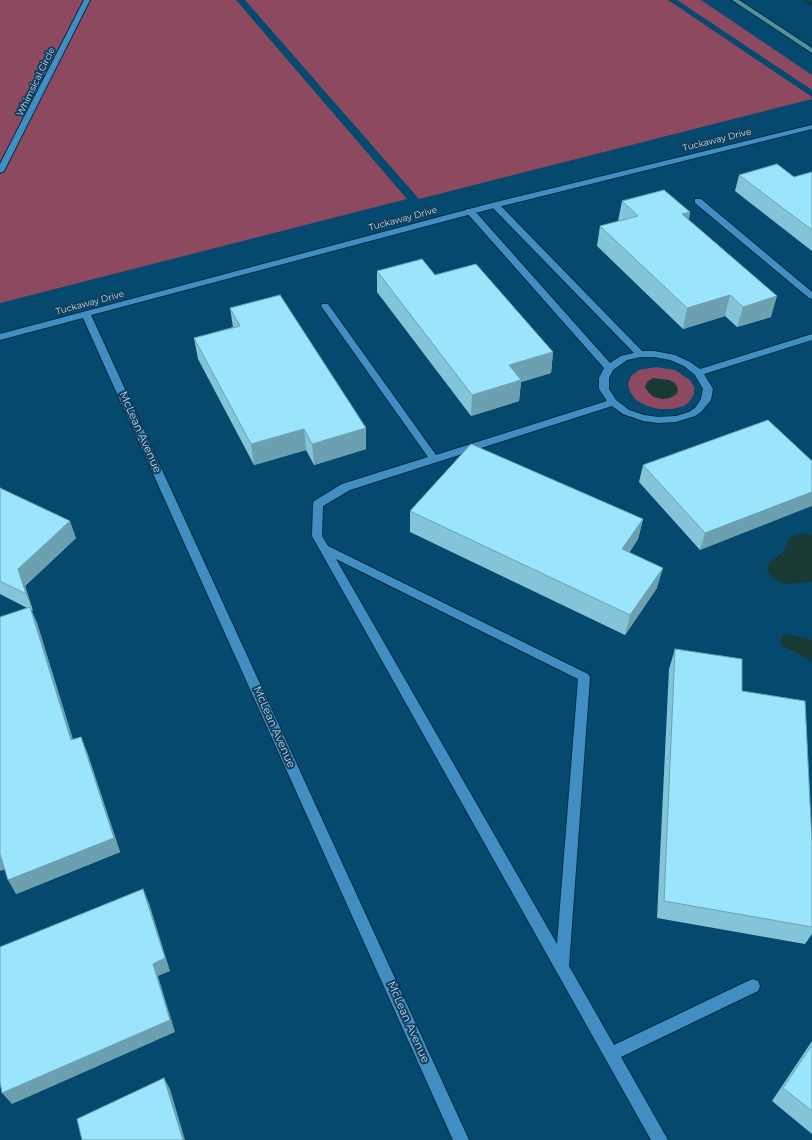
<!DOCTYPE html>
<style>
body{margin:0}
canvas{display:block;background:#05496f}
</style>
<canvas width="812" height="1140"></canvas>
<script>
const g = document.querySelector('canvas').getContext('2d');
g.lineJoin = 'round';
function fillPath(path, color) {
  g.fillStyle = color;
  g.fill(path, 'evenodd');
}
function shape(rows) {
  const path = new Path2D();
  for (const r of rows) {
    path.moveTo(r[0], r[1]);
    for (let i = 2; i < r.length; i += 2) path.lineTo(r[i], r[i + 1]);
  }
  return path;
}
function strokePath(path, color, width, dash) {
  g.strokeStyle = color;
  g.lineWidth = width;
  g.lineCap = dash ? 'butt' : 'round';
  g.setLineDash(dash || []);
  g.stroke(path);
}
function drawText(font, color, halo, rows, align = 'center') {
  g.font = font + ' Montserrat,sans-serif';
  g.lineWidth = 4;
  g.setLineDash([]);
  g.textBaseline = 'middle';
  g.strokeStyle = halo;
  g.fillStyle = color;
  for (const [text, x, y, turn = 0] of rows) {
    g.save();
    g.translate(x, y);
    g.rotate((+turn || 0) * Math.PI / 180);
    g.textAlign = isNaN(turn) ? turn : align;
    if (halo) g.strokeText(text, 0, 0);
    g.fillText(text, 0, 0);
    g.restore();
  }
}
const green = shape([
 [0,0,236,0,407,199,0,303],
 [245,0,668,0,812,97,812,99,419,199],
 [677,0,701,0,812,75,812,90],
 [656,367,675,370,690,380,694,387,694,394,690,401,684,406,672,409,659,409,647,406,636,400,630,392,628,384,631,376,639,370]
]);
const water = shape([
 [653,378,669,380,675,383,678,389,677,394,670,398,662,399,654,397,648,392,645,387,647,382],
 [804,533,812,535,812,582,787,584,776,581,769,574,767,570,769,563,784,551,788,541,791,537],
 [788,634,812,640,812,662,782,645,780,640,783,635]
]);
const stream = shape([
 [802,0,812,2,812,6,803,1,802,0]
]);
const service = shape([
 [695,199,701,199,812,292,812,299,809,298,695,203,695,199],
 [492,203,498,203,642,351,654,351,675,355,690,362,700,369,812,334,812,340,704,374,713,389,711,400,701,412,695,416,676,422,658,423,643,421,623,414,612,406,350,490,323,506,322,536,328,546,588,674,590,677,569,966,614,1045,748,981,753,979,758,981,760,986,758,991,621,1057,668,1140,651,1140,312,536,313,504,314,501,342,484,428,457,321,306,322,304,328,304,436,455,607,401,599,389,599,378,604,368,467,213,467,209,473,209,610,363,621,356,634,353,492,207,492,203],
 [640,357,654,357,670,360,684,366,695,375,703,389,701,399,695,408,689,412,676,416,658,417,644,415,629,410,616,400,609,389,609,378,613,370,627,360,640,357],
 [336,559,578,679,557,944,336,559]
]);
const minor = shape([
 [84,0,90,0,4,171,0,173,0,164,84,0],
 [812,125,812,129,498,207,91,315,469,1140,453,1140,83,318,0,340,0,334,492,203,812,125]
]);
const secondary = shape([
 [732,0,739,0,812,48,812,53,732,0]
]);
const wall = shape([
 [812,172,812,251,735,191,739,175,794,177],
 [622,201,690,212,689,220,771,317,737,327,725,316,683,329,597,246,600,226,618,221],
 [377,271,435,275,553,352,551,373,521,382,519,401,471,416,377,292],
 [230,308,366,449,314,465,306,450,254,465,198,359,194,338,233,327],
 [768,420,700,550,639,482,643,465],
 [0,488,76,538,25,586,33,611,31,610,37,623,73,740,81,737,87,752,120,852,16,894,27,608,0,594],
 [410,511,643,519,638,539,629,553,657,588,625,635,410,532],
 [675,649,742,691,812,842,812,934,805,944,657,918,669,669],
 [812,1041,812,1134,772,1101]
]);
const shadedWall = shape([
 [690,212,686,233,682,214],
 [730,295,725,316,683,329,687,308],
 [777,296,771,317,737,327,743,307],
 [553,352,551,373,521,382,519,401,471,416,472,395,509,365],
 [366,428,366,449,314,465,312,444],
 [304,429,306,450,254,465,251,444],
 [812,492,812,506,700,550,705,533],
 [643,519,638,539,617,570,622,549],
 [70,521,76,538,25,586,33,611,26,594,18,569],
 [663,568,657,588,625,635,630,615],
 [30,607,37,623,78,756,71,740],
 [81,737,87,752,120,852,16,894,8,880],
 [0,854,9,868,0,871],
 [143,889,149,903,170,971,158,976,175,1032,12,1104,2,1093,153,964],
 [164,1078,170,1089,185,1140,183,1140]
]);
const building = shape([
 [777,164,794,177,812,172,812,230,739,175,777,164],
 [664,190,690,212,682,214,777,296,743,307,730,295,687,308,600,226,638,216,622,201,664,190],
 [422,259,435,275,476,264,553,352,509,365,521,380,472,395,377,271,422,259],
 [280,295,366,428,312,444,304,429,251,444,194,338,240,326,230,308,280,295],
 [768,420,812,461,812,492,705,533,643,465,768,420],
 [471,444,643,519,622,549,663,568,630,615,410,511,471,444],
 [0,488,70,521,18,569,26,594,0,581,0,488],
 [30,607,71,740,81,737,114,838,8,880,0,854,0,617,30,607],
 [675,649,742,659,742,691,805,701,812,842,812,927,664,901,675,649],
 [143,889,165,958,153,964,170,1020,2,1093,0,1082,0,947,143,889],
 [812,1045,812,1111,783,1088,812,1045],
 [164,1078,183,1140,82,1140,77,1119,164,1078]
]);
const farStreetnames = [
 ["Whimsical Circle",36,82,-64],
 ["Tuckaway Drive",717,140,-14],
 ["Tuckaway Drive",403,219,-15],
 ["Tuckaway Drive",90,303,-15]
];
const streetNames = [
 ["McLean Avenue",140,432,66],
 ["McLean Avenue",274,727,66],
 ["McLean Avenue",408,1022,66]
];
fillPath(green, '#8c495f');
fillPath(water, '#193a34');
fillPath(stream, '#193a34');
strokePath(service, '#012e48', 2);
strokePath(minor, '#012e48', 2);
strokePath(secondary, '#012e48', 2);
fillPath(service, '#408ec2');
fillPath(minor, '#408ec2');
fillPath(secondary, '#54909c');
fillPath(wall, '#84c4d9');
fillPath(shadedWall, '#6ca0b0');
fillPath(building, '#9ae4fc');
strokePath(building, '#6ca0b0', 1);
drawText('9px', '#badffa', '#143e59', farStreetnames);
drawText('11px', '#badffa', '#143e59', streetNames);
</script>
